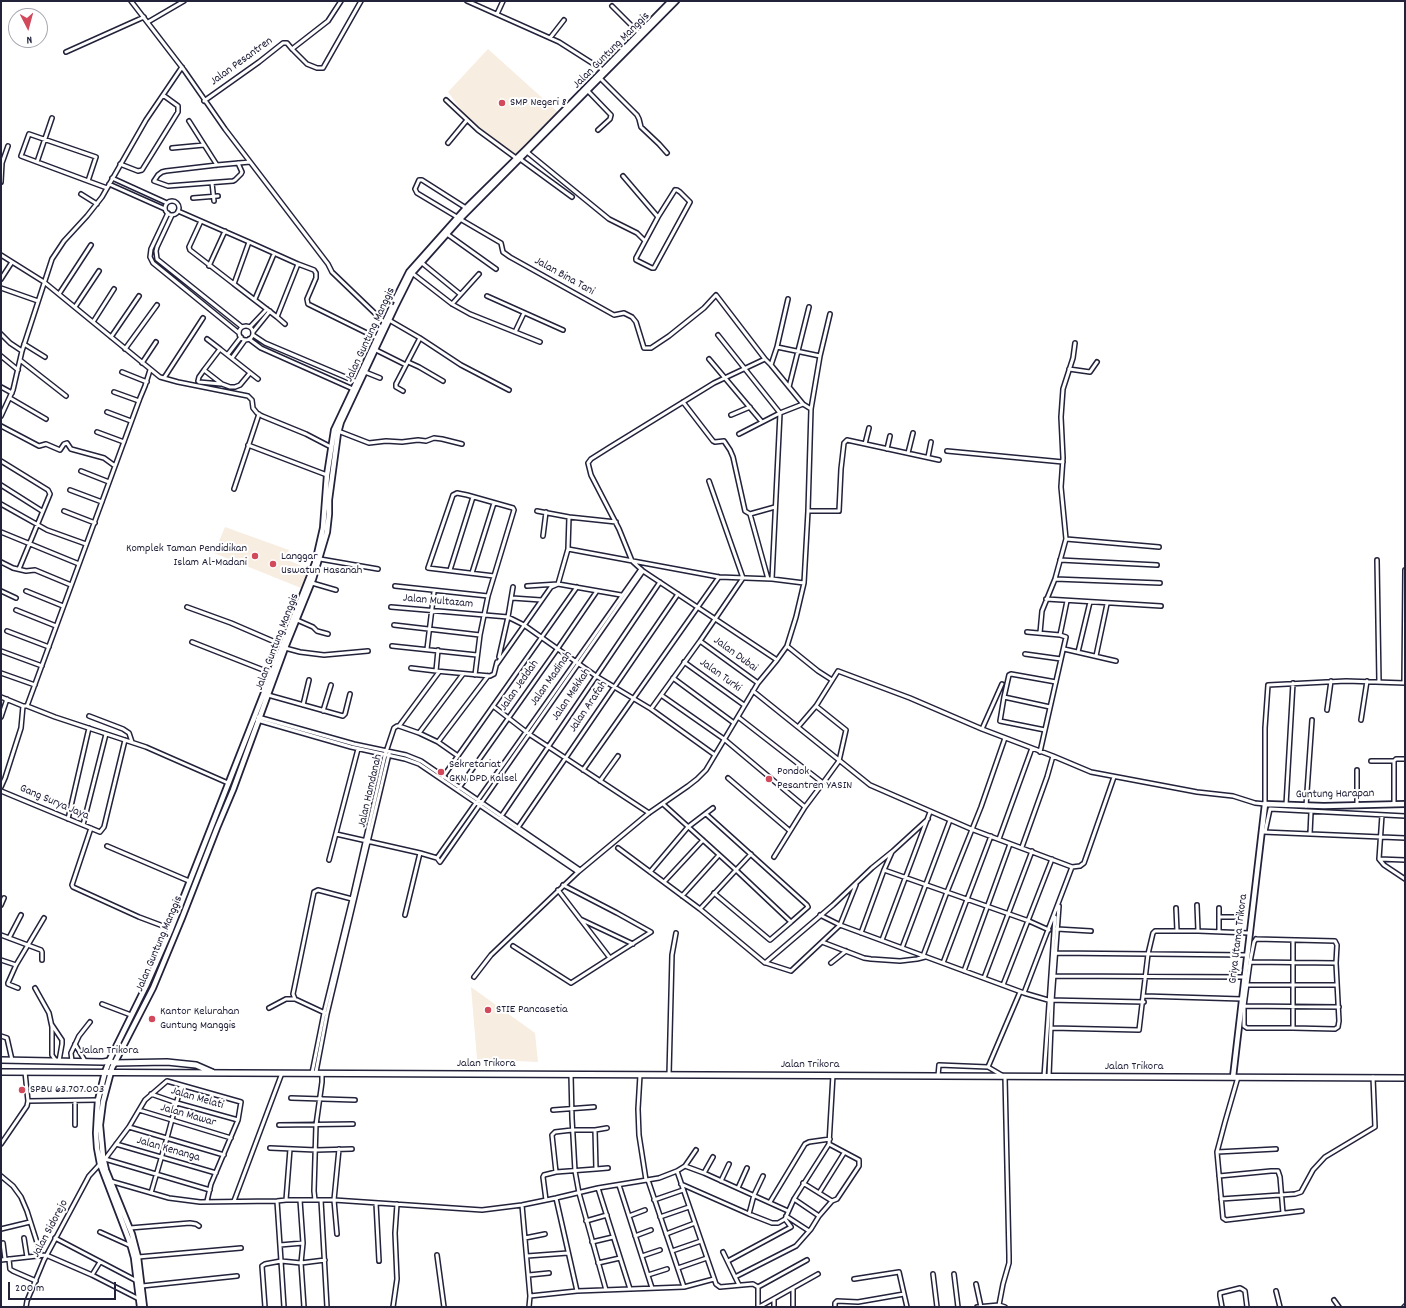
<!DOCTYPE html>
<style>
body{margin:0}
#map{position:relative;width:1406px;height:1308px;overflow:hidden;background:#fff;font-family:Dekko,sans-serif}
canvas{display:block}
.frame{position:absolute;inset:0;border:2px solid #22223b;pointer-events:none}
.north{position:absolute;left:8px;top:8px;width:40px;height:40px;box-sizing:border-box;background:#fff;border:1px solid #a7a7b1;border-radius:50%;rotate:174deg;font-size:11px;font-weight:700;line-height:16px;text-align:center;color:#22223b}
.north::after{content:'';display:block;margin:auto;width:14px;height:18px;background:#d1495b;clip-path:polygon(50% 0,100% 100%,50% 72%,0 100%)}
.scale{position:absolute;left:8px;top:1282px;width:108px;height:18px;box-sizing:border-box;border:2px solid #22223b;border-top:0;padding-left:5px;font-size:12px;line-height:14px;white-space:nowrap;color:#22223b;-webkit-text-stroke:3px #fff;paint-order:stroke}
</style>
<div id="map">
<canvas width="1406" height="1308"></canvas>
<div class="frame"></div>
<div class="north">N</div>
<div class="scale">200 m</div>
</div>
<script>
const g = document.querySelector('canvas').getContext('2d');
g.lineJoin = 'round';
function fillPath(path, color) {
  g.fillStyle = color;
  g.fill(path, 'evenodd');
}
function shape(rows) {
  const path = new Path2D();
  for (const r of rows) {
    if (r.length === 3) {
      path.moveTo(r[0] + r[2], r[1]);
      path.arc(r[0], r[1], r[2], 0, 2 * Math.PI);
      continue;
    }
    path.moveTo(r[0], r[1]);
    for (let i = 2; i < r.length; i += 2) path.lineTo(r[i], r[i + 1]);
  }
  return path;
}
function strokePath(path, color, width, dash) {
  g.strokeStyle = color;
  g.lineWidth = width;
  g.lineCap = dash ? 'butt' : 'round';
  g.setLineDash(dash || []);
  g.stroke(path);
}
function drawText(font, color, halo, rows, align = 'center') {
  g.font = font + ' Dekko,sans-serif';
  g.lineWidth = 4;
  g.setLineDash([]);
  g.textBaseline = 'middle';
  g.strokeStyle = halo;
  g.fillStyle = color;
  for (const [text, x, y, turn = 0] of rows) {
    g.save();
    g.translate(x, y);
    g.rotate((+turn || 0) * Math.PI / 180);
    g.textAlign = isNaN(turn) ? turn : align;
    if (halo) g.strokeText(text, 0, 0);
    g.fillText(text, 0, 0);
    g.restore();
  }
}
const built = shape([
 [488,49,559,113,515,157,465,115,448,92],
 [225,527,289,550,286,559,308,569,301,588,214,553],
 [471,987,535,1033,538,1062,477,1059]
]);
const street = shape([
 [131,1,184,70,225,129,328,264,332,272,384,322],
 [467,1,559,42,603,70],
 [612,6,639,33],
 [497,14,503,1],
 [148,22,184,1],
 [550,38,564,20],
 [292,49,307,64,317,68,323,68,361,1],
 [66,52,144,17],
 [600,78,637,115,639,119,641,127,659,144,667,153],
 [587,90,611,115,610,119,598,130],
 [446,100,478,130,516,158],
 [204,101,259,62,283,43,287,43,292,49,328,21,341,1],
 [189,121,217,165],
 [448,143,467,120],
 [172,148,204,145],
 [527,152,609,219,637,233,645,241],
 [520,159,572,197],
 [37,162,52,118],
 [238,163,242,172,241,174,235,180,233,181,168,186,154,181,158,175,162,172,166,171,217,165,250,162],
 [120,164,138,171,142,170,178,112,178,106,163,95],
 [623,176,658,217],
 [112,178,167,203],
 [88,181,96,157,29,134,21,156,37,162,88,181,107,188],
 [1,182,2,163,8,146],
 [212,183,214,201],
 [109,184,165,209],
 [675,190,677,190,680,192,690,202,654,268,652,268,636,260,636,258,658,217,675,190],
 [81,194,97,204],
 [193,198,218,196],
 [172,208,7],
 [178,211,249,242,234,284,277,317,298,264,249,242],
 [168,213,151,249,150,257,153,263,239,333],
 [172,215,157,247,156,251,157,259,242,327],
 [457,217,417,193,415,189,419,180,422,180,466,208],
 [460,219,501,243,503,252,510,257,614,315,624,313,632,317,636,322,644,348,651,348,669,336,704,308,716,295,765,359],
 [201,221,189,247,190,250,234,284],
 [447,234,496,269],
 [1,255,44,282,160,377,178,382,248,396,252,400,253,408,257,413,262,416,306,434,331,447],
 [422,263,460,294],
 [298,264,314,270,316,273,316,278,307,299,308,304,377,338],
 [209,266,225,231],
 [412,273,452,304,470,314,540,342],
 [1,279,12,262],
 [1,288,38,301],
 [59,294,91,245],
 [487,296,563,330],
 [255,299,274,254],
 [452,304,479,274],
 [75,307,99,271],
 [277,317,285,324],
 [389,320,420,338,461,365,509,390],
 [93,322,114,289],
 [246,333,7],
 [250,327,267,309],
 [253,332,270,311],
 [515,332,524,313],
 [1,334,10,343,22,351],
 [253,335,265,343,357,382],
 [718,335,780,413,739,434],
 [111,337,139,296],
 [207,339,220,349],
 [249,339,261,348,353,389],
 [24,344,45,357],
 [777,347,788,299],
 [125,349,157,305],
 [376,350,406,365],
 [228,354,241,337],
 [1,356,18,370],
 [232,358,245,340],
 [709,359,762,422],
 [20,360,66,396],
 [408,362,419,367,443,381],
 [142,363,156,342],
 [771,365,777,347,820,356],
 [1069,369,1090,372,1097,362],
 [204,370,199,377,198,381,199,382,221,384],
 [122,372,147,382],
 [365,372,380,378],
 [250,373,240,385,235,387,230,387,222,384,204,370,220,349,258,379],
 [164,378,203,318],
 [1,387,12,393],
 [789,387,809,307],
 [403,391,396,387,396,384,420,338],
 [114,392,139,401],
 [10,398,46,419],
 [683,402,713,441,715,442,724,441,730,450,733,457,745,511,750,514,768,579],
 [107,412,131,421],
 [731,415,750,407],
 [1,416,13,390,22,351,52,259,64,241,87,216,102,197,146,120,182,67],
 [1,426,39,446,46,444,60,450,64,444,67,443,71,449,104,458,115,466],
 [338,431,369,443,386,441,402,442,418,440,426,441,434,438,442,439,462,444],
 [97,432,124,442],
 [865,444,869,428],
 [248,445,327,475],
 [887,449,890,436],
 [947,451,1063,462],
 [908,453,913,433],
 [928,457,931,442],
 [1,461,48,490,50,494,19,569],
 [81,471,109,482],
 [1,485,42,511],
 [234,489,259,414],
 [70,490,102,502],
 [1,504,47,530,86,544],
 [64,511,95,523],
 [808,511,839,511,841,469,844,443,847,440,939,460],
 [750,514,775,507],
 [569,517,616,522],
 [1,532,79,564],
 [543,536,546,512],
 [1066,539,1159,547],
 [568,549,719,577,772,579,804,583,796,617,787,646],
 [320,559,378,569],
 [1060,560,1157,565],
 [1377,560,1379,682],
 [1,562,13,568,26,571,35,570,71,585],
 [450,570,473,497],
 [472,573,494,503],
 [772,579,780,413,803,404,811,409],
 [1055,579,1160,583],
 [312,583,336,590],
 [804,583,808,511,811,409,820,356,830,314],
 [395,586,488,596],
 [527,586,558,584,568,549,569,517,537,511],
 [1,591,16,598],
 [26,591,63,606],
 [512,598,541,600],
 [1046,599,1161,606],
 [187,607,231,623,282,645],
 [391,607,508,617,524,625,596,676,651,709,715,755],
 [16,610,56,626],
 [297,620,313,627,317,631,328,634],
 [394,625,480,635],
 [7,631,49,647],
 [1027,632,1060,635,1066,637,1040,752],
 [1040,633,1042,611,1055,579,1066,539,1061,487,1063,458,1061,417,1063,389,1073,358,1075,343],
 [1060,635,1067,601],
 [700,641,758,683],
 [192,642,271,673],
 [392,646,477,655],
 [285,648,300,652,324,655,368,651],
 [427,649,434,592],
 [1064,649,1116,661],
 [438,650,436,671,490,676,494,674,497,662],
 [1,651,42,666],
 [1078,652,1090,602],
 [1025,654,1061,659],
 [1096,656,1107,604],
 [499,657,508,617,513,587],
 [777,660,643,571,632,561,619,529,591,475,588,463,591,459,610,447,714,383,765,359,771,365,803,404],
 [684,662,744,705],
 [497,664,551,587,558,584,621,595],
 [411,668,436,671],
 [1,673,35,685],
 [475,675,480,635,488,596,514,510,513,508,467,495,457,493,453,495,428,568,494,576],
 [673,678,734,723],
 [1404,683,1405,570],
 [753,691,870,785,971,829,1072,867,1024,993],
 [268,695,343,716,345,714,350,694],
 [661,695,724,739,805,807],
 [1,697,23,706,27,706,55,717,146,747,228,783],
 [1004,697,1050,707],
 [303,705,309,680],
 [27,706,140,398,145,386,150,370],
 [493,706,529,734,649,813],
 [816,706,846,730,839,761,823,783],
 [651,709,700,641,743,578,709,481],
 [1327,710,1331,681],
 [323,711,331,685],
 [89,716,123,729,129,733,132,742],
 [1,717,7,699,5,699],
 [258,717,354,744,406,755,421,761,580,870],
 [738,717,823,783,805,807,774,857],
 [257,720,351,747,405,759,419,764,578,872],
 [1361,720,1367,681],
 [399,726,439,672],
 [798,727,816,706,838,671,910,698,982,729,1053,756,1091,772,1197,792,1233,796,1255,803,1265,804,1265,728,1268,685,1346,681,1405,683],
 [982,729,1002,684],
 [1045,730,1000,721,1004,697,1009,675,1011,674,1056,682],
 [419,733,463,674],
 [438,742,458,756],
 [1371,761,1394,761,1396,759,1405,759],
 [583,770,719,577],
 [1357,770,1357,805],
 [443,777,577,587],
 [728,778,790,831],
 [600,781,618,756],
 [1,787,5,778,21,728,23,706],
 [459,788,558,648,597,591],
 [1,791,100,832,104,827,125,740],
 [663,804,736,870,700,909],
 [1394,804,1394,761],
 [1286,805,1293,683],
 [1306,806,1312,720],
 [706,814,807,905,808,907,791,922],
 [1382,815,1379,859,1384,865,1405,879],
 [500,818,660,582],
 [68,819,89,728],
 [83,825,106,734],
 [91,828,72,885,73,887,139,917,171,929],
 [517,829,678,594],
 [1263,832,1405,838],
 [1265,832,1270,809,1405,816],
 [336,834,420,853,437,858,440,862,643,571],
 [1310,834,1311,812],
 [999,839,1032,748],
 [107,846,189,881],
 [1022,847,1047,777,1053,756],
 [618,848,700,909,765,963,833,905,872,868,893,851,928,819],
 [437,858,641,569],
 [1379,859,1405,860],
 [329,860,358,749],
 [1072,867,1080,866,1084,863,1114,777],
 [884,870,1029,921,1049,930],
 [650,872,688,827,713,808],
 [664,882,703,840],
 [558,890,610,958,651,932,617,913,563,885],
 [714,893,770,940,791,922,736,870,751,854],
 [682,896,719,855],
 [1,905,4,898],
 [1197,905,1198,931],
 [1176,908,1177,931],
 [405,915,420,853],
 [820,915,840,925,1024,993,1048,1000,1144,1002],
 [1219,917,1241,917,1240,921],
 [580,919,633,944],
 [1057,929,1091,931],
 [1219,932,1219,908],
 [861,933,884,870,892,852],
 [1,935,41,950,42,952,42,960],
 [9,938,21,915],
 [1256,939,1335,941,1337,945,1336,963,1339,1021,1338,1027,1335,1029,1293,1028,1247,1028,1244,1026,1244,1006,1250,962,1254,942,1256,939],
 [882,940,930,812],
 [822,942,864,958,871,959,900,961,917,959,925,957],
 [513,946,571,983,610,958],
 [902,948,950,820],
 [1055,953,1247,955],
 [923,956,947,892,981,807,1005,738],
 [1,960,16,965],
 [1250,962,1336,963],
 [766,963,791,971,840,925,856,885],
 [831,963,846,951],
 [943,963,991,836],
 [964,971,1010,844],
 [1053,976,1244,977],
 [474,977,491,955,578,872,649,813,688,786,697,779,706,770,715,755,758,683,777,660,787,646,818,671,832,680],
 [984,978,1032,851],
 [1003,985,1052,859],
 [1245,985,1337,985],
 [18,988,8,984,8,983,16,965,44,918],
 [35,988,49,1013,52,1027,52,1055,56,1061],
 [1144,996,1242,999],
 [295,999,293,994,314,892,318,890,352,899],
 [102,1004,131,1015],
 [1244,1006,1339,1007],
 [269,1008,286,999,295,999,325,1013],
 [52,1025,62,1040,62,1044,59,1061],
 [1052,1028,1139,1030,1148,954,1153,933,1155,931,1198,931,1249,933],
 [1293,1028,1293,940],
 [1,1036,7,1038,12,1060],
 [75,1044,85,1061],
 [72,1061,71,1053,79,1036,90,1022],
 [988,1067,1005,1077,1009,1256,1009,1263,1003,1284,999,1305],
 [316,1072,327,1014,389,754],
 [312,1073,324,1013,352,899,385,755,394,728,397,726,399,726,419,733,438,742,488,676],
 [571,1075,572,1118,575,1171,579,1193,606,1290],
 [640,1075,638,1109,639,1135,646,1180],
 [669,1075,672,955,676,933],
 [938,1076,939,1065,988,1067,1020,992],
 [1049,1076,1052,1001,1059,906],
 [1044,1077,1055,917],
 [1238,1077,1225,1122,1217,1152,1223,1218,1226,1220,1302,1211],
 [151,1094,177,1103,238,1120],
 [291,1098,355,1100],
 [28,1101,98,1100],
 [75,1101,75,1125],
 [139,1110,231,1138],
 [553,1110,594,1107],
 [279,1125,353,1124],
 [129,1127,224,1155],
 [572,1130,595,1130,596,1169,556,1172,552,1135,555,1132,572,1130],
 [595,1130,607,1128],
 [1,1144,27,1106,28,1101,25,1072],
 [116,1144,216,1173],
 [270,1148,316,1150,352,1149],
 [1217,1152,1276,1149],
 [105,1159,129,1127,145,1100,167,1081,241,1102,238,1120,211,1184,207,1201],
 [105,1159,210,1190],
 [685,1166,704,1173,788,1211],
 [596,1169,608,1168],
 [677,1171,716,1284,720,1287,753,1284,758,1287,758,1307],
 [704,1173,713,1157],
 [1,1176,13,1186,21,1197,27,1211,41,1255],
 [1219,1176,1271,1171,1278,1171,1280,1177,1283,1213],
 [648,1180,684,1287],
 [110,1181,169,1198,200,1202,277,1201,286,1200,334,1200,482,1210,522,1205,556,1198,598,1188,659,1178,677,1171,685,1166,696,1150],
 [721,1181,729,1164],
 [803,1183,832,1201],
 [681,1184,749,1214,772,1223,778,1223,785,1219,794,1199,829,1144],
 [619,1185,652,1288],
 [598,1188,630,1289],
 [738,1188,747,1168],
 [151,1193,167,1138,181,1086],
 [819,1193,844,1153],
 [556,1198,577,1291],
 [794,1199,819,1216],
 [1221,1199,1295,1194,1301,1192,1313,1170,1325,1157,1375,1127,1373,1077],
 [286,1200,290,1149],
 [300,1200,303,1243,301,1263,325,1260],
 [315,1200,314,1191,316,1125,322,1082,322,1073],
 [321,1200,327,1307],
 [546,1200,543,1177,544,1175,556,1172],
 [654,1200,683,1190],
 [234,1201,282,1073],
 [277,1201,281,1261,301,1263,304,1307],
 [770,1202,805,1144,809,1142,830,1139],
 [376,1203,379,1261],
 [522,1205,530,1296,529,1307],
 [749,1214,754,1195,763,1176],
 [629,1216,645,1210],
 [786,1216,809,1231],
 [660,1217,689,1207],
 [586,1221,607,1215],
 [130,1228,190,1223,196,1224,199,1226],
 [1,1229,30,1222],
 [100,1232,131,1246],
 [337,1234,334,1200,339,1149],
 [666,1234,695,1223],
 [635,1236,651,1230],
 [24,1238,27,1257],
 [55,1238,137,1281],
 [525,1238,545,1234],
 [592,1242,613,1237],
 [3,1243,5,1259],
 [280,1245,303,1243],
 [672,1251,701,1241],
 [723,1252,739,1285],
 [437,1255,444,1307],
 [527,1256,568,1253],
 [642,1256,660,1250],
 [138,1257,241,1248],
 [9,1259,10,1269,13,1271,36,1281],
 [1,1260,46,1255,92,1275,139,1299],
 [728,1261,791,1227,785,1219],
 [598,1263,620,1258],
 [678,1268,707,1258],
 [933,1274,937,1307],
 [954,1274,958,1307],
 [92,1275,100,1262],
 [529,1275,549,1273],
 [648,1275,667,1269],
 [735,1277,796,1246,811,1229,819,1216,832,1201,837,1199,859,1166,859,1160,829,1144,833,1075],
 [854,1279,899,1272,904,1294],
 [976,1284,981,1307],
 [142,1286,237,1276],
 [758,1287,807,1260],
 [1276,1291,1280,1307],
 [530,1296,577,1291,684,1287,714,1279],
 [1334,1300,1339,1307],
 [26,1307,27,1301,44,1260,89,1176,100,1164],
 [265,1307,262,1266,265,1264,281,1261,284,1307],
 [393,1307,397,1279,395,1233,397,1204],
 [759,1307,818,1274],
 [774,1307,774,1299],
 [793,1307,793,1289],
 [835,1307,835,1303,837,1301,858,1302,904,1294,907,1307],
 [977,1307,999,1305,1005,1307],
 [1222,1307,1220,1296,1220,1293,1240,1288,1242,1289,1245,1291,1247,1307],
 [1404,1307,1405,1306]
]);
const secondary = shape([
 [395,300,409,272,466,208,527,148,671,1],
 [1233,1077,1265,804,1324,806,1405,804],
 [140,1307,134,1258,129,1240,100,1164,97,1148,96,1133,97,1115,98,1100,105,1072,109,1061,146,986,171,929,315,563,323,528,327,475,334,430,392,307],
 [144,1307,138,1257,132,1234,106,1170,103,1157,100,1125,103,1102,112,1068,153,988,182,918,217,828,233,790,285,648,313,579,327,532,329,514,329,500,338,433,341,422,395,307,412,273,460,219,676,1]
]);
const primary = shape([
 [1,1060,103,1062,109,1061,114,1063,167,1062,196,1065,212,1072],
 [1,1072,1405,1078]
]);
const markers = [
 [502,103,4,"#d1495b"],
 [255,556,4,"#d1495b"],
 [273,564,4,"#d1495b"],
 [441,772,4,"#d1495b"],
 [769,779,4,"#d1495b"],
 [488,1010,4,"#d1495b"],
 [152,1019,4,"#d1495b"],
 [22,1090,4,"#d1495b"]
];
const streetNames = [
 ["Jalan Guntung Manggis",612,51,-45],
 ["Jalan Pesantren",242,62,-36],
 ["Jalan Bina Tani",564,277,29],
 ["Jalan Guntung Manggis",371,335,-65],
 ["Jalan Multazam",438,602,5],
 ["Jalan Guntung Manggis",278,642,-69],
 ["Jalan Dubai",735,655,36],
 ["Jalan Turki",720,676,36],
 ["Jalan Madinah",552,679,-55],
 ["Jalan Jeddah",520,686,-55],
 ["Jalan Mekkah",572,695,-56],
 ["Jalan Arafah",589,707,-56],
 ["Jalan Hamdanah",371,791,-77],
 ["Guntung Harapan",1335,795,-1],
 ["Gang Surya Jaya",54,803,23],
 ["Griya Utama Trikora",1239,939,-83],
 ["Jalan Guntung Manggis",160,944,-67],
 ["Jalan Trikora",109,1051],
 ["Jalan Trikora",486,1064],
 ["Jalan Trikora",810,1065],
 ["Jalan Trikora",1134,1067],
 ["Jalan Melati",197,1099,16],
 ["Jalan Mawar",188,1116,16],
 ["Jalan Kenanga",168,1150,16],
 ["Jalan Sidorejo",51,1229,-62]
];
const poiNames = [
 ["SMP Negeri 8",510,103],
 ["Komplek Taman Pendidikan",247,549,"right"],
 ["Islam Al-Madani",247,563,"right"],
 ["Langgar",281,557],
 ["Uswatun Hasanah",281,571],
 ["Sekretariat",449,765],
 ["GKN DPD Kalsel",449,779],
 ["Pondok",777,772],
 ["Pesantren YASIN",777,786],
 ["STIE Pancasetia",496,1010],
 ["Kantor Kelurahan",160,1012],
 ["Guntung Manggis",160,1026],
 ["SPBU 63.707.003",30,1090]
];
fillPath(built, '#f7ede0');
strokePath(street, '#22223b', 6);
strokePath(secondary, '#22223b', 8);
strokePath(primary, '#22223b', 8);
strokePath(street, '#fff', 3);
strokePath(secondary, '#fff', 4.5);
strokePath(primary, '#fff', 5);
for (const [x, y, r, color] of markers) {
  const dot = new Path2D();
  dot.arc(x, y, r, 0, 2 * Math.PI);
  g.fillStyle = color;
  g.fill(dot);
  strokePath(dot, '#fff', 1.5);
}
drawText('12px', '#22223b', '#fff', streetNames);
drawText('12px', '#22223b', '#fff', poiNames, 'left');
</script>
